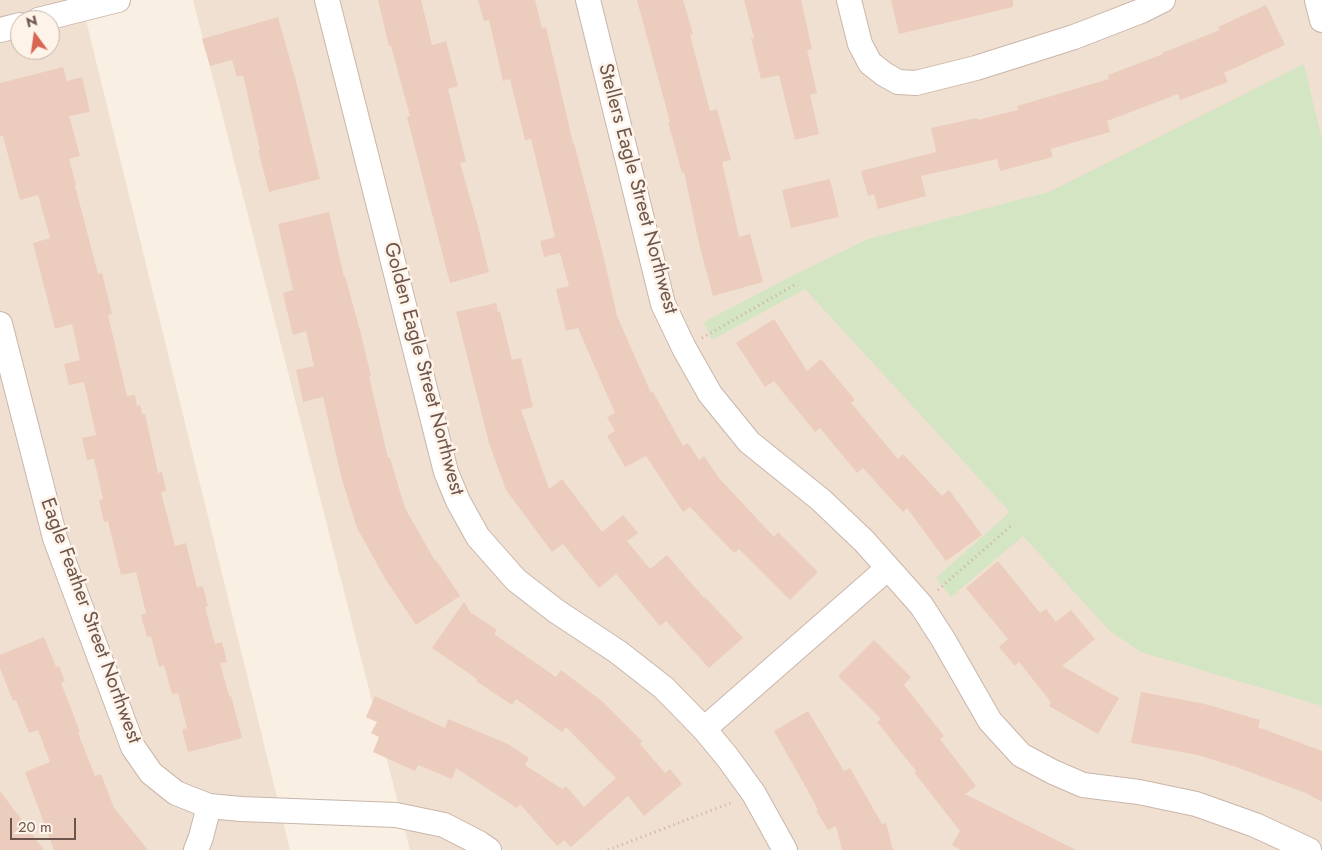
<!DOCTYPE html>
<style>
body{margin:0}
#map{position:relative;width:1322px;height:850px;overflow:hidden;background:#f9efe2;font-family:Jost,sans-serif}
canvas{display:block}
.north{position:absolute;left:10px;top:10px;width:50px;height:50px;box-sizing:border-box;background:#fdf3e8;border:1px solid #c4b4a9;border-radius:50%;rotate:346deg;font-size:14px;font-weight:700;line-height:20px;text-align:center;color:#6e554b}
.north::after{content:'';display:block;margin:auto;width:18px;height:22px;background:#d86652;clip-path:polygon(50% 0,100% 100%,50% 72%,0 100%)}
.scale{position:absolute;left:10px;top:818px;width:66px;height:22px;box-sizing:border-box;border:2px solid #6e554b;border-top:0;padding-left:6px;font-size:15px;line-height:18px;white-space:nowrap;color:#6e554b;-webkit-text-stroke:4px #fdf3e8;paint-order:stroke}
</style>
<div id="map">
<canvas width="1322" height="850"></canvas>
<div class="north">N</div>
<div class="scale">20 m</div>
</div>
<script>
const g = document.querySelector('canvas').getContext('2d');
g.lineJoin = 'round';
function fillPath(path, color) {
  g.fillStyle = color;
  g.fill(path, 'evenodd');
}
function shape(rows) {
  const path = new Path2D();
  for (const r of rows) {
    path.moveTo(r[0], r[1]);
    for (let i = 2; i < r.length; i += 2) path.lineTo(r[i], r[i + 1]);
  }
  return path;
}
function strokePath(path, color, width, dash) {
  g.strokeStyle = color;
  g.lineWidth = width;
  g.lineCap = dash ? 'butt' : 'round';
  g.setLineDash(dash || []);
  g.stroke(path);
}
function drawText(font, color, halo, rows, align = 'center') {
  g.font = font + ' Jost,sans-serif';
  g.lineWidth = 5;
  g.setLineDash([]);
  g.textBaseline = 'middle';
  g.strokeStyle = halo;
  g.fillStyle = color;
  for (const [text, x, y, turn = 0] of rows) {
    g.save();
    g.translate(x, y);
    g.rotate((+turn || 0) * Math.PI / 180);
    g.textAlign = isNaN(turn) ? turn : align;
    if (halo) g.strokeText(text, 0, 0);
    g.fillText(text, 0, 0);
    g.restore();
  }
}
const residential = shape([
 [0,0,81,0,290,850,0,850],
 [20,20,50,20,50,50,20,50],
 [193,0,1322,0,1322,850,410,850]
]);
const green = shape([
 [1304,64,1322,140,1322,706,1141,652,1110,631,1023,536,951,597,936,578,1010,512,805,289,712,340,704,322,792,276,868,239,1049,192]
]);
const building = shape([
 [378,0,421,0,432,45,446,41,458,86,448,89,466,162,460,163,478,226,489,272,450,283,407,117,410,116,391,46,389,46],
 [478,0,535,0,542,28,546,27,573,143,574,143,604,258,617,316,651,393,653,392,683,446,688,443,699,460,704,456,719,478,774,537,778,532,818,572,790,600,739,549,734,553,690,507,683,512,646,456,625,467,607,436,615,431,607,417,615,413,578,328,566,331,556,289,569,286,560,253,544,257,540,241,555,237,531,139,525,140,510,79,503,81,489,20,484,21],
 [637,0,683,0,693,34,690,35,710,111,717,109,731,160,722,162,739,237,750,234,763,282,713,296,700,248,684,172,682,173,668,122,670,122],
 [744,0,801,0,812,49,807,50,817,93,810,95,819,134,795,140,779,75,761,79,751,38,754,38],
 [891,0,1013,0,1013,7,899,34],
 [1266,5,1285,45,1224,73,1228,82,1180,100,1178,94,1107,121,1110,132,1051,149,1053,157,1000,171,997,159,921,176,926,196,878,209,874,194,868,196,861,171,936,152,931,128,977,118,978,120,1018,110,1017,106,1109,79,1108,75,1163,54,1162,53,1220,30,1218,27],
 [278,17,296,81,320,179,269,192,258,150,260,150,243,75,237,77,232,60,210,66,202,39],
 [63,67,67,81,82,77,90,112,69,116,80,156,69,159,76,185,75,186,98,274,102,273,112,314,108,315,127,396,135,395,137,406,140,405,142,414,145,414,158,473,162,472,166,491,161,492,175,546,186,543,197,587,203,586,208,606,205,607,215,644,222,642,227,662,220,663,229,696,231,696,242,738,188,752,182,730,187,728,178,693,172,694,164,665,159,667,151,636,147,637,141,615,146,613,136,572,121,575,108,521,104,522,99,500,103,499,94,459,87,460,82,438,96,435,84,382,69,385,64,364,80,360,72,324,55,329,33,243,50,238,38,195,20,200,3,136,0,136,0,83],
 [830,179,839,217,791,228,782,190],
 [329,212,344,277,345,276,361,334,371,376,369,376,388,458,390,458,405,508,435,561,436,560,460,596,416,625,386,580,357,528,341,476,323,397,303,402,296,370,314,366,306,331,293,335,286,307,283,293,293,290,278,224],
 [496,303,498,312,500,311,512,360,521,358,533,407,521,410,549,489,562,479,602,532,623,515,638,533,627,541,650,569,667,555,704,598,705,597,743,638,709,668,666,621,660,626,616,574,599,588,563,544,552,552,506,490,489,443,456,312],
 [774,319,807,371,821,359,855,400,851,403,898,459,903,454,942,496,949,490,982,535,946,561,907,508,903,512,863,468,857,473,820,428,815,432,774,381,765,387,736,343],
 [998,561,1040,613,1046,609,1056,622,1071,610,1095,639,1062,666,1119,698,1098,734,1049,706,1051,702,1019,662,1015,666,999,647,1008,639,966,588],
 [464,602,470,612,497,630,494,634,556,677,561,670,603,702,642,741,640,744,665,773,670,769,682,784,644,816,628,796,571,847,564,840,557,846,520,804,517,808,456,768,452,779,418,765,415,771,373,752,379,737,371,733,377,722,366,717,375,696,445,728,448,719,508,744,529,758,525,765,562,789,566,786,584,807,616,778,566,727,562,732,516,699,512,705,476,681,477,679,432,648],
 [44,637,56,667,59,666,65,681,61,683,80,732,78,733,95,776,101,774,114,808,148,850,54,850,25,772,50,762,38,730,29,733,16,700,13,701,0,668,0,655],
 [874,640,911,677,904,685,944,736,940,739,976,786,965,794,1076,850,961,850,952,845,960,831,914,772,916,771,877,722,881,719,838,676],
 [1141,692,1205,704,1260,720,1258,727,1322,751,1322,802,1306,793,1239,768,1198,755,1131,743],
 [808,711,844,771,850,768,882,824,886,823,893,850,842,850,836,826,828,830,816,810,818,810,808,791,774,731],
 [0,791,44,850,0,850]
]);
const path = shape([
 [702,338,796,284],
 [938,590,1013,524],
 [608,850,733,802]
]);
const street = shape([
 [327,0,446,472,458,501,478,537,516,580,556,611,618,652,664,688,704,729,728,758,754,794,785,850],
 [588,0,663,304,684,348,710,394,749,442,821,500,864,541,921,605,943,639,990,721,1021,755,1053,772,1083,785,1139,792,1196,804,1255,825,1309,850],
 [849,0,860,44,870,63,884,74,898,82,916,83,976,68,1074,37,1141,11,1163,0],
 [1317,0,1322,20],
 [38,20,118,0],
 [0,30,20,25],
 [0,324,55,538,133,747,151,773,176,793,209,806,241,809,396,815,444,825,479,843,489,850],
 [704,729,888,568],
 [196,850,201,837,209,806]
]);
const streetNames = [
 ["Stellers Eagle Street Northwest",637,189,75],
 ["Golden Eagle Street Northwest",423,369,75],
 ["Eagle Feather Street Northwest",90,621,70]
];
fillPath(residential, '#f0e0d2');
fillPath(green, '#d3e5c3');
fillPath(building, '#ecccbd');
strokePath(street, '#c9b6aa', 26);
strokePath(path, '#d0afa0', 3, [1, 4]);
strokePath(street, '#fff', 24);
drawText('20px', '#6e554b', '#fdf3e8', streetNames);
</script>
